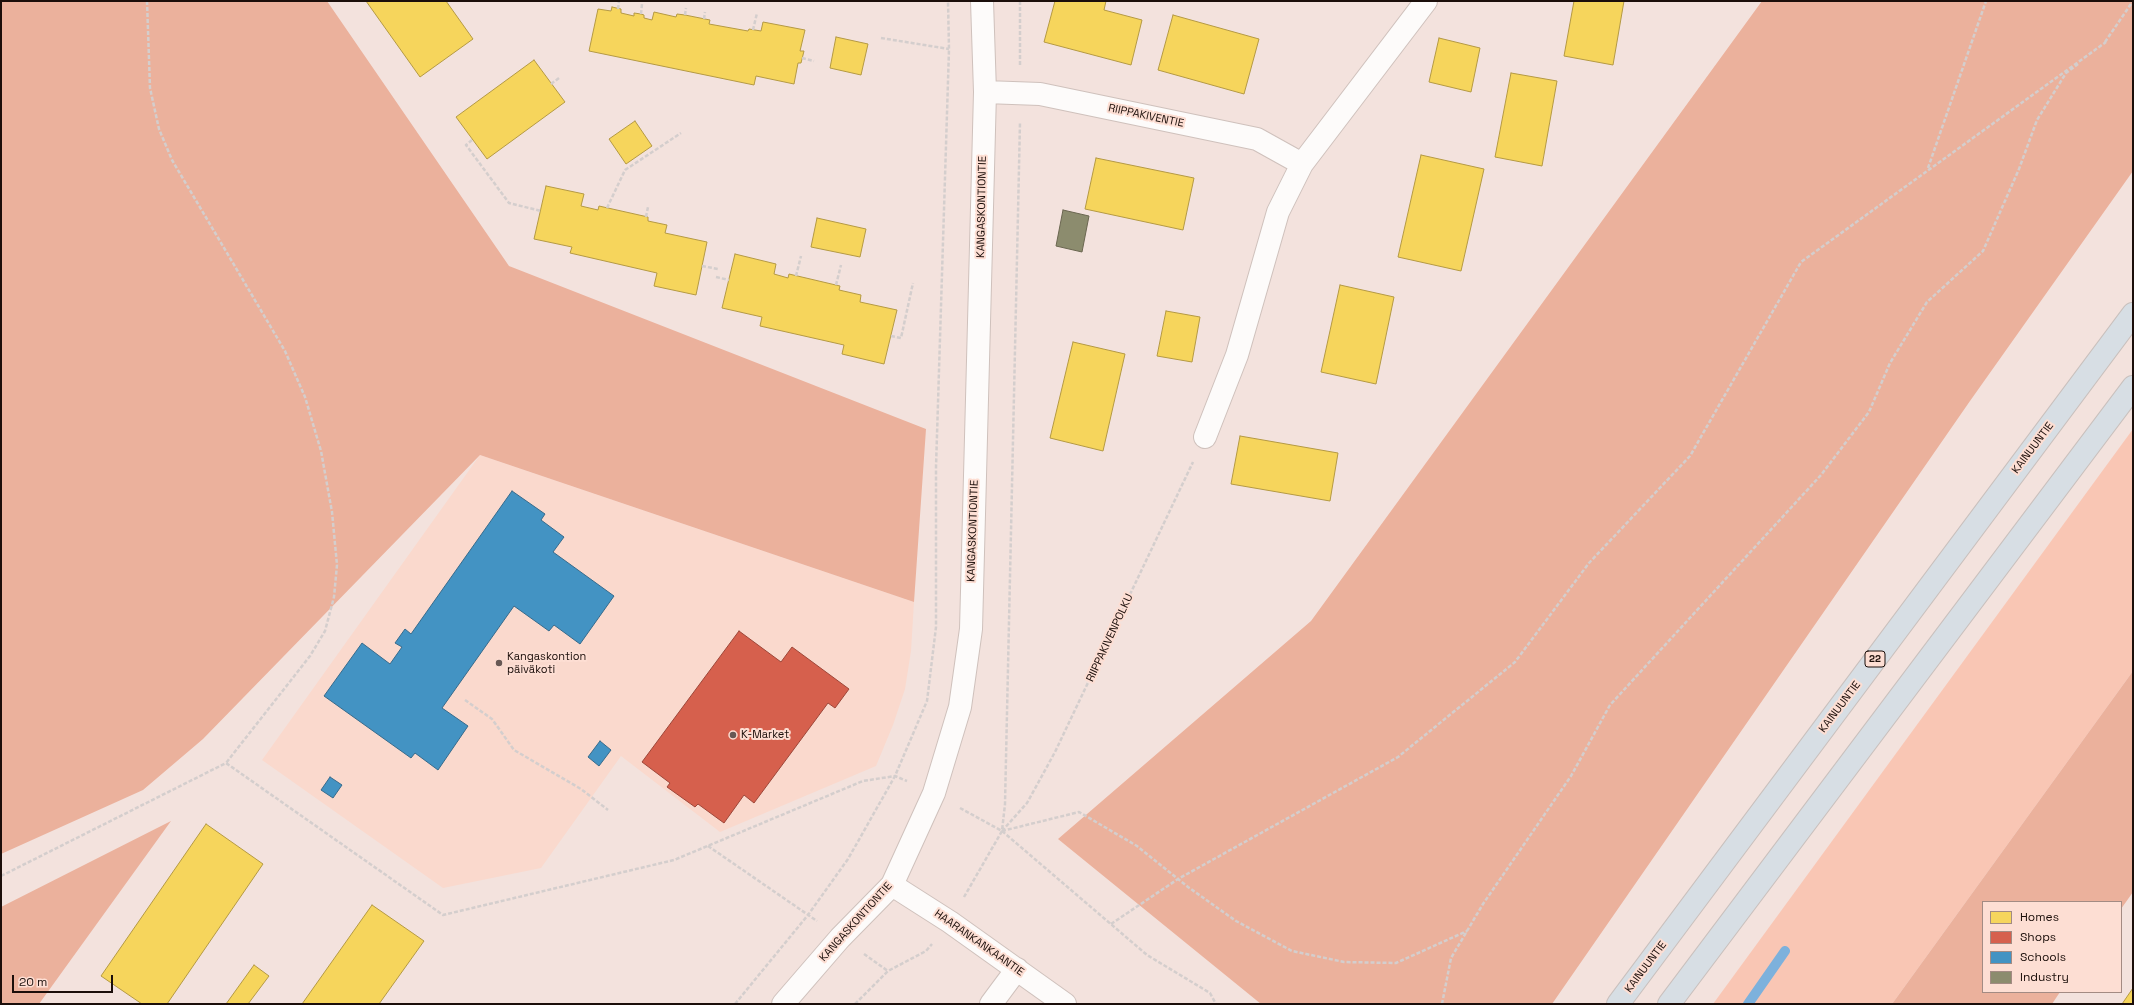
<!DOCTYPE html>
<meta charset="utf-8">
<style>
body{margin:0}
#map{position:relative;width:2134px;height:1005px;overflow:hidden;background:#f3e2dd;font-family:"Space Grotesk",sans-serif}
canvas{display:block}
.frame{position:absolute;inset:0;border:2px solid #1b0e0a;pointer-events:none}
.legend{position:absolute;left:1982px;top:901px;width:140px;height:92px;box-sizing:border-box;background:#fdded3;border:1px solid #a38b83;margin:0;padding:5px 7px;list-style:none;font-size:12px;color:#1b0e0a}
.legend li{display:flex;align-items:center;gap:8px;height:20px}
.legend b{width:20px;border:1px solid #a38b83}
.scale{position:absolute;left:12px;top:975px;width:101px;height:18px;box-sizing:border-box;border:2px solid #1b0e0a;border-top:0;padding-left:5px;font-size:12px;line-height:14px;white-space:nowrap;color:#1b0e0a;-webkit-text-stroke:3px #fdded3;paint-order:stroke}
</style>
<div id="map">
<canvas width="2134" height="1005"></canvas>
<div class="frame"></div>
<ul class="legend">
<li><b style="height:11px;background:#f6d55c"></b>Homes</li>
<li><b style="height:11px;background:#d6604d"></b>Shops</li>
<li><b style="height:11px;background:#4393c3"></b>Schools</li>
<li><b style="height:11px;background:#8c8c6e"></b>Industry</li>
</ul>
<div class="scale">20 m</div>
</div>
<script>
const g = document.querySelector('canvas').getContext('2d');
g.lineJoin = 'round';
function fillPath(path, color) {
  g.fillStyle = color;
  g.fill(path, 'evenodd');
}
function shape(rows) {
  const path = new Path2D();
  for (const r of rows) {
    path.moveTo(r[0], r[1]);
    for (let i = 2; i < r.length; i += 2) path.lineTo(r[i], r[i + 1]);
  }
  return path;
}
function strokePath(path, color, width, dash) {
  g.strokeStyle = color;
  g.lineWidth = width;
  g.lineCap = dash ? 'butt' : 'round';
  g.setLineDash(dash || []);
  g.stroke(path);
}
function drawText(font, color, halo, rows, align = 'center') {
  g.font = font + ' "Space Grotesk",sans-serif';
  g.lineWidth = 4;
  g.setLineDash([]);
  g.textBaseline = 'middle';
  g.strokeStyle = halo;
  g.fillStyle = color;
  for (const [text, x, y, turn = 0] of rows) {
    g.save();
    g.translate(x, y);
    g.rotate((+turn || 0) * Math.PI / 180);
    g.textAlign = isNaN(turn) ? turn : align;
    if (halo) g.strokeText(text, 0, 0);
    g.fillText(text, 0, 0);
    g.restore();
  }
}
const built = shape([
 [480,455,914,602,911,651,905,689,893,725,876,766,720,832,621,756,541,868,443,888,262,760]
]);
const green = shape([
 [2133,429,2133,671,1892,1004,1713,1004]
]);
const forest = shape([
 [1,1,327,1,509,266,926,429,914,602,480,455,203,739,143,790,1,854],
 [1762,1,2133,1,2133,171,1970,401,1552,1004,1261,1004,1058,839,1311,621],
 [2133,671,2133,892,2121,909,2121,902,1983,902,1983,992,2060,992,2052,1004,1892,1004],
 [171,821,39,1004,1,1004,1,907]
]);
const homes = shape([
 [366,1,446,1,473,39,420,77,366,1],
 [1055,1,1106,1,1104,10,1142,20,1131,65,1044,42,1055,1],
 [1574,1,1624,1,1613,65,1564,56,1574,1],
 [612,7,621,9,621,13,634,16,634,13,641,14,644,15,644,18,652,20,654,12,676,17,677,14,685,15,710,20,709,24,748,31,749,29,761,31,763,22,805,30,800,51,804,51,801,63,798,63,794,84,756,76,754,85,589,51,598,9,611,11,612,7],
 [1173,15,1259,39,1244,94,1158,70,1173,15],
 [836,37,868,44,861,75,830,68,836,37],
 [1439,38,1480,48,1471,92,1429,82,1439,38],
 [534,60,565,102,487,159,456,117,534,60],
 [1511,73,1557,81,1542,166,1495,157,1511,73],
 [635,121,652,146,626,164,609,139,635,121],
 [1421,155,1484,169,1461,271,1398,257,1421,155],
 [1096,158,1194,178,1183,230,1085,209,1096,158],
 [546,186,584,194,581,206,598,210,599,206,648,217,648,221,667,225,665,233,707,242,696,295,654,286,657,273,570,253,572,247,534,239,546,186],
 [817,218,866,229,860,257,811,247,817,218],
 [735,254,776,264,774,274,788,278,789,274,840,286,839,290,861,295,860,302,897,310,884,364,842,354,844,345,760,326,762,317,722,308,735,254],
 [1340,285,1394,297,1376,384,1321,372,1340,285],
 [1166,311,1200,317,1192,362,1157,356,1166,311],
 [1073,342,1125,354,1103,451,1050,438,1073,342],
 [1240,436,1338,453,1330,501,1231,484,1240,436],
 [206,824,263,864,167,1004,142,1004,101,976,206,824],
 [372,905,424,941,379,1004,302,1004,372,905],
 [254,965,269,976,248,1004,226,1004,254,965],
 [2133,988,2133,1004,2122,1004,2133,988]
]);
const shops = shape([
 [739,631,781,662,792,647,849,689,835,708,828,703,754,803,744,795,724,823,698,804,695,807,667,787,670,783,642,762,739,631]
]);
const schools = shape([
 [512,491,545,514,541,520,564,537,553,552,614,596,580,644,554,625,549,631,514,606,442,708,468,726,438,770,415,753,411,758,324,696,362,643,390,664,402,647,395,643,405,629,411,634,512,491],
 [600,741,611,750,599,766,588,757,600,741],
 [330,777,342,785,333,798,321,790,330,777]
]);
const industry = shape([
 [1063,210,1089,216,1082,252,1056,246,1063,210]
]);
const stream = shape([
 [1748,1004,1785,951]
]);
const path = shape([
 [147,1,150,88,159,129,172,160,285,351,305,397,321,451,332,512,337,565,334,597,325,631,310,656,226,763],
 [1020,1,1020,65],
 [618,9,619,1],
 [641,14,642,4],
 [685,15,686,8],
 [704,19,705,12],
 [753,30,757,13],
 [881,38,949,49],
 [2105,42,2133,1],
 [802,58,814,61],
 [551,84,559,78],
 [472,140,466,145,509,203,541,211],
 [1928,168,1986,1],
 [607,208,625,170,681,133],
 [646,217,648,207],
 [702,266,718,269],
 [796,276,801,256],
 [716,277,729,280],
 [836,285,841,265],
 [891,336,901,338,913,283],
 [465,700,492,719,514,750,581,789,608,810],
 [960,808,1002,831,1147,955,1210,993,1216,1004],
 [1002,831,1079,812,1137,846,1188,887,1236,921,1292,951,1344,962,1396,963,1467,931],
 [1002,831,1027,803,1055,752,1193,462],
 [708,846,817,921],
 [1,876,226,763,443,915,674,860,863,781,895,776,907,781],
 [964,897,1002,831,1005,804,1020,122],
 [1111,924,1178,879,1398,757,1515,662,1589,563,1690,456,1801,262,2106,42],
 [864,954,888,971],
 [735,1004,808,915,848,859,895,776,927,701,936,627,936,467,949,49,948,1],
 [855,1004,888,971,926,951,932,944],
 [1442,1004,1451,958,1483,904,1571,776,1610,705,1821,475,1869,412,1890,363,1927,302,1983,251,2019,169,2037,120,2066,73,2078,64]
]);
const minor = shape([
 [985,92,1040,94,1257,139,1302,164],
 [1205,437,1237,355,1278,212,1302,164,1426,1],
 [892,885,950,922,1065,1004],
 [783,1004,840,938,892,885,934,793,960,707,971,629,985,92,982,1],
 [991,1004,1017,969]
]);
const highway = shape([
 [1618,1004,2133,314],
 [1669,1004,2133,387]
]);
const markers = [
 [499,663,4,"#675854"],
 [733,735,4,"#675854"]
];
const shields = [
 [1875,659,20]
];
const shieldNames = [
 ["22",1875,659]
];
const streetNames = [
 ["RIIPPAKIVENTIE",1146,116,12],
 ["KANGASKONTIONTIE",982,207,-89],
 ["KAINUUNTIE",2033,448,-53],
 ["KANGASKONTIONTIE",973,531,-88],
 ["RIIPPAKIVENPOLKU",1110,638,-65],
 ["KAINUUNTIE",1840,707,-53],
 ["KANGASKONTIONTIE",856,922,-48],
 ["HAARANKANKAANTIE",979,943,35],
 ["KAINUUNTIE",1646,967,-53]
];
const poiNames = [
 ["Kangaskontion",507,657],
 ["päiväkoti",507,670],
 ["K-Market",741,735]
];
fillPath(built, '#fad9cd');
fillPath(green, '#f9c6b4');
fillPath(forest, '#ebb19c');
fillPath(homes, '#f6d55c');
strokePath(homes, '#b49943', 1);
fillPath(shops, '#d6604d');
strokePath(shops, '#9e4739', 1);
fillPath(schools, '#4393c3');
strokePath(schools, '#376b8c', 1);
fillPath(industry, '#8c8c6e');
strokePath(industry, '#6a6650', 1);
strokePath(stream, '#7db1dc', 10);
strokePath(minor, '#cfc1bc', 24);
strokePath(highway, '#c9c0bd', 24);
strokePath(path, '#d4cecd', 2.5, [4, 2]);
strokePath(minor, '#fdfbfa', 22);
strokePath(highway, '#d7dee4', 22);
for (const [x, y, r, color] of markers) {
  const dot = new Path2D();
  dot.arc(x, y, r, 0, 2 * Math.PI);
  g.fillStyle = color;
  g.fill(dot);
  strokePath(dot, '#fdded3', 1.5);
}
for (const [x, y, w] of shields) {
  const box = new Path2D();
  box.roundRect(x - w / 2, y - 8, w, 16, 3);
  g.fillStyle = '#fdded3';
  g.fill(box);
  strokePath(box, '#1b0e0a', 1);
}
drawText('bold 10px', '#1b0e0a', null, shieldNames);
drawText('11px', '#1b0e0a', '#fdded3', streetNames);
drawText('11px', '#1b0e0a', '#fdded3', poiNames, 'left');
</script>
